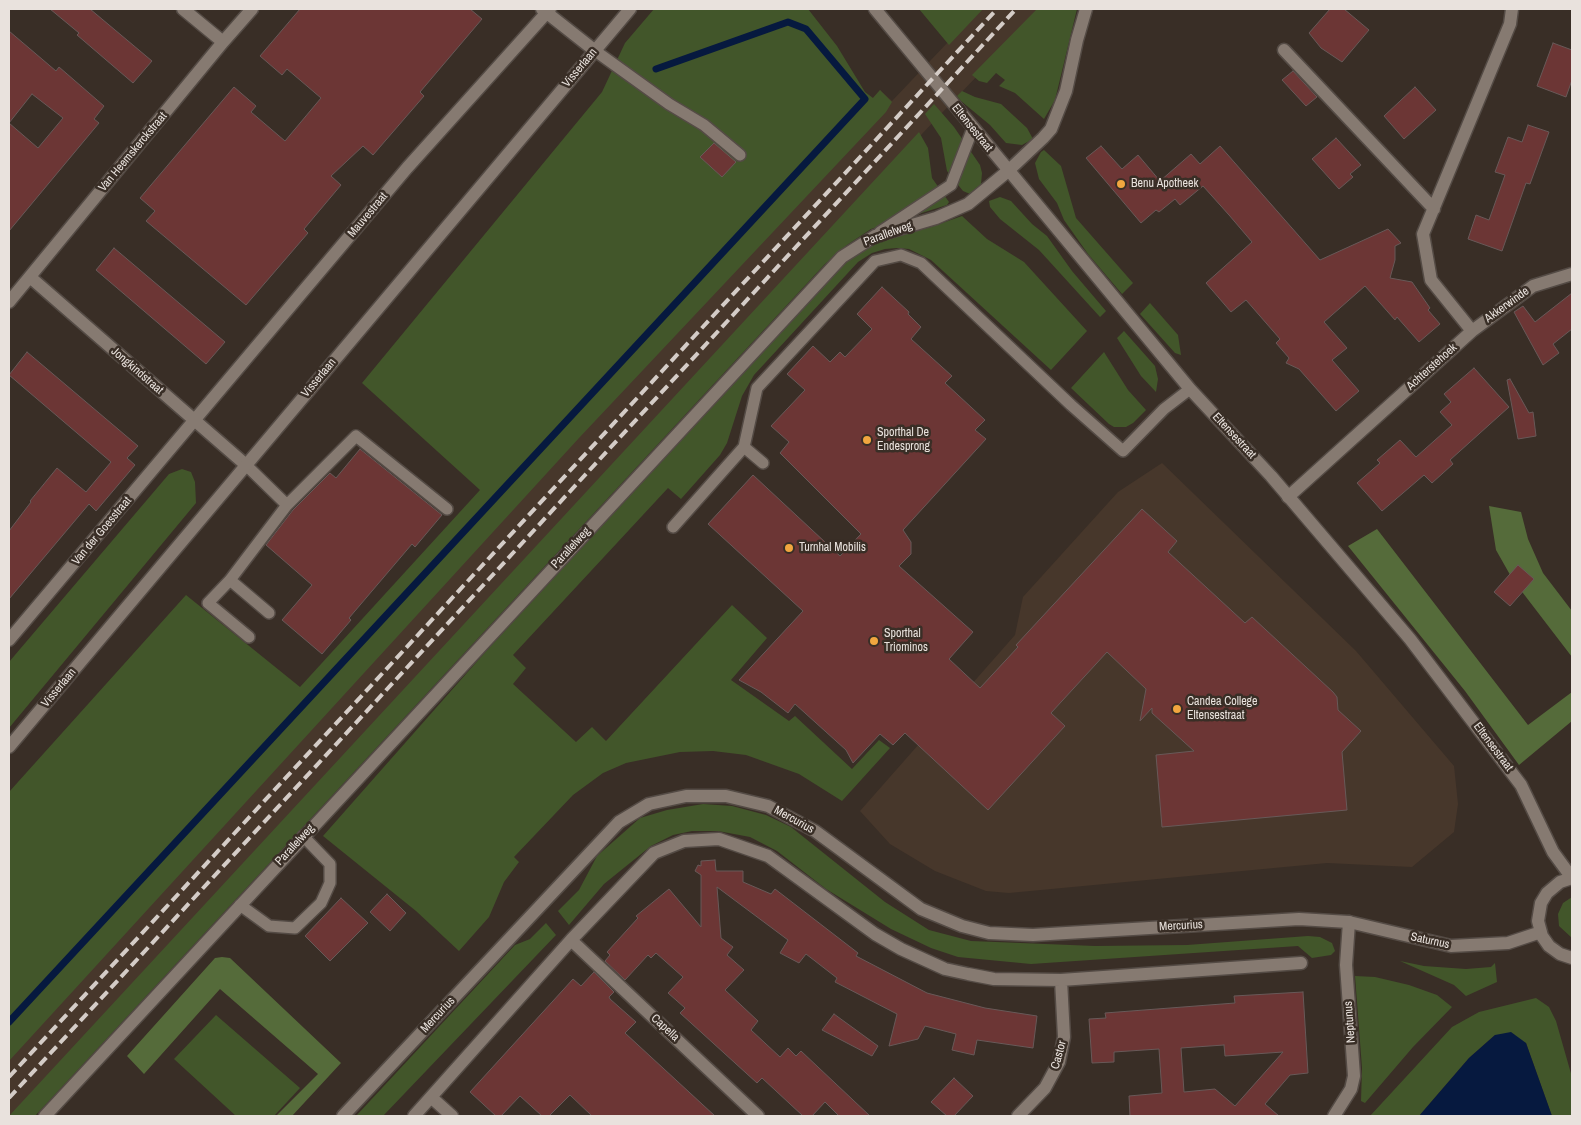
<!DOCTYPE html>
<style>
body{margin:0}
#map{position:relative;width:1581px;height:1125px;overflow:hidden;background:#392e26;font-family:"Archivo Narrow",sans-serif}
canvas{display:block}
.frame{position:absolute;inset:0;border:10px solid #e9e2dd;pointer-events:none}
</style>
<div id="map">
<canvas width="1581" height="1125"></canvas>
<div class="frame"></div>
</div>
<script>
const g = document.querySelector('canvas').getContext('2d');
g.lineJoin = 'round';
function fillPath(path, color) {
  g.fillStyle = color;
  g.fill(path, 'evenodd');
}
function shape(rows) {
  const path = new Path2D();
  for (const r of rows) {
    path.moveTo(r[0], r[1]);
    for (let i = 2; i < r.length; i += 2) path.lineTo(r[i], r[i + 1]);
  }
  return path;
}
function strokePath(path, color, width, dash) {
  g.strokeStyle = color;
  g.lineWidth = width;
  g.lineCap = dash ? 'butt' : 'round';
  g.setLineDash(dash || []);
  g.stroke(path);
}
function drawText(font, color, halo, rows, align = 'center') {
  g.font = font + ' "Archivo Narrow",sans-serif';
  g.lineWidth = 5;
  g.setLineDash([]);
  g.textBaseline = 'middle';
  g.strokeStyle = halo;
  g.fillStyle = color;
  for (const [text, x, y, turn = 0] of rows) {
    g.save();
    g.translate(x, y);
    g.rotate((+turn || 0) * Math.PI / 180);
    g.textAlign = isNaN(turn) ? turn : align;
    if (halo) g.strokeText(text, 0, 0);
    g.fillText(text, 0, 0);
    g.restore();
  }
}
const built = shape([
 [963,9,1054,9,978,75,921,135,26,1116,9,1116,9,1032,880,90,892,101,949,41],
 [1162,463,1356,651,1454,766,1458,804,1454,832,1412,867,1327,863,1009,893,986,891,935,871,890,844,860,811,1015,635,1023,597,1118,492]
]);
const green = shape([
 [654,9,808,9,837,46,865,92,873,98,880,90,892,102,886,112,579,438,9,1061,9,792,186,595,300,687,480,490,362,383,602,92,625,43],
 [919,9,983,9,949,45],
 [1037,9,1077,9,1055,100,1044,119,1015,93,999,86,1005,80,996,73,987,83,979,81,972,75],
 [962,91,975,97,1001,104,1027,128,1033,139,1022,145,1006,143,990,125,961,101,957,96],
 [934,104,954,127,980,165,982,173,981,184,970,194,963,191,947,171,941,138,925,114],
 [919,132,928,148,932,178,949,202,947,205,871,229,847,245,825,264,35,1116,9,1116],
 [1044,150,1061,166,1076,218,1133,283,1122,294,1088,254,1064,220,1057,203,1039,179,1035,163,1041,152],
 [1000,197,1011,201,1032,224,1047,236,1072,271,1106,311,1100,317,1039,250,1000,219,990,207,989,201],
 [962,216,987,239,1024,262,1087,331,1051,370,931,260,909,249,897,248,885,249,872,253,858,262,754,375,742,396,727,443,720,455,681,499,668,488,513,655,526,668,513,684,576,742,592,727,606,741,732,605,767,638,731,680,789,721,795,716,852,769,879,740,890,748,842,801,799,774,746,755,713,751,680,752,626,763,603,773,573,795,514,857,519,862,504,882,489,917,459,951,416,911,323,836,488,649,851,257,878,242,931,227],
 [1150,303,1178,335,1181,355,1175,353,1140,314],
 [1124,331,1155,366,1158,379,1156,392,1141,376,1117,338],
 [1104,352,1128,390,1146,410,1133,423,1126,427,1114,427,1109,424,1071,388],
 [182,469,191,472,195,482,196,503,9,728,9,662,169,474],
 [703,804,732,806,766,815,791,827,885,902,929,930,971,941,1095,946,1187,945,1308,936,1320,937,1332,943,1335,951,1331,955,1312,958,1298,946,1031,964,958,957,931,948,891,929,826,889,777,851,750,837,718,831,692,831,673,835,651,846,604,884,569,925,558,911,579,890,597,856,640,818,667,810],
 [1572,897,1572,938,1559,926,1558,914,1563,903],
 [546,923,556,935,383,1116,356,1116,515,945,530,939],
 [1400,961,1424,966,1466,969,1491,967,1495,963,1497,982,1466,996,1454,985],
 [1355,976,1375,977,1409,985,1437,995,1452,1007,1413,1047,1365,1103,1361,1101,1362,1068],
 [1536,998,1549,1007,1556,1021,1572,1077,1572,1116,1552,1116,1526,1043,1495,1035,1469,1058,1419,1116,1370,1116,1452,1027,1479,1012],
 [216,1015,300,1088,274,1116,236,1116,174,1059]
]);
const forest = shape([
 [1489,506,1521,512,1528,539,1543,573,1572,611,1572,657,1513,580,1496,550],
 [1377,529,1528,725,1572,692,1572,721,1519,765,1465,691,1348,546],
 [222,957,230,958,341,1063,292,1116,276,1116,318,1074,220,989,144,1074,127,1056,215,958]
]);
const water = shape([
 [1511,1032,1526,1043,1552,1116,1419,1116,1469,1058,1495,1035]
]);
const stream = shape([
 [9,1022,865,99,806,29,788,22,656,69]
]);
const building = shape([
 [50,9,90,9,152,61,133,83,77,35,79,33,50,9],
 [300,9,470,9,482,19,420,92,424,96,373,155,363,146,331,176,341,185,304,229,308,233,246,305,146,221,155,211,140,198,234,87,256,106,251,112,285,141,290,135,321,98,287,69,282,75,260,56,300,9],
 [1330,9,1344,9,1369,30,1342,62,1321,48,1309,33,1330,9],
 [9,31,56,71,59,67,104,106,94,119,99,123,9,231,9,31],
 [32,94,63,118,38,148,9,123,32,94],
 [1553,43,1572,50,1572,80,1566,97,1537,86,1553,43],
 [1293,71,1317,97,1306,106,1282,80,1293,71],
 [1415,87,1436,110,1404,139,1384,116,1415,87],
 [1528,125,1549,132,1530,184,1526,183,1502,251,1468,239,1476,215,1489,220,1505,175,1495,172,1508,137,1522,142,1528,125],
 [1336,138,1361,165,1350,174,1353,177,1339,189,1312,159,1336,138],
 [714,143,736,162,722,177,700,157,714,143],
 [1101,146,1122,169,1138,155,1160,181,1191,154,1200,164,1220,146,1320,260,1388,229,1401,243,1395,246,1395,260,1390,278,1412,282,1430,308,1428,310,1440,324,1419,342,1397,317,1395,320,1365,286,1324,322,1347,348,1332,360,1359,391,1336,411,1299,369,1286,363,1289,358,1276,343,1280,339,1246,300,1231,312,1206,283,1252,242,1229,215,1203,186,1180,205,1175,199,1159,212,1156,210,1141,223,1086,158,1101,146],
 [114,248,225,342,206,364,96,270,114,248],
 [882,287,909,312,908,314,921,327,911,339,952,376,945,383,985,420,975,430,986,439,903,530,911,542,911,554,899,566,973,632,949,659,980,688,1018,647,1016,645,1142,509,1177,541,1168,552,1245,623,1252,617,1333,692,1337,697,1338,710,1361,731,1342,752,1347,810,1162,827,1156,755,1194,751,1152,713,1152,708,1140,721,1146,689,1107,652,1051,713,1065,726,988,810,905,733,893,745,880,734,853,763,846,750,795,704,788,713,761,692,739,680,803,611,708,524,753,475,840,556,861,534,780,453,789,442,771,426,805,390,787,374,813,346,830,362,840,352,845,357,872,329,857,314,882,287],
 [1572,293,1572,329,1553,344,1559,353,1543,365,1514,312,1523,306,1535,322,1572,293],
 [27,352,138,446,127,458,135,465,96,511,89,504,9,599,9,531,31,502,30,501,57,468,86,492,111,462,9,375,27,352],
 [1474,368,1509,407,1450,460,1453,464,1432,483,1424,475,1382,511,1357,483,1380,463,1377,460,1400,440,1416,457,1452,425,1440,412,1451,402,1444,394,1474,368],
 [1510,379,1529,413,1533,412,1536,436,1518,439,1507,380,1510,379],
 [360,449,442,515,415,547,412,544,349,618,351,620,322,654,282,620,312,585,266,545,293,510,330,473,336,478,360,449],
 [1518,565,1534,579,1510,606,1494,592,1518,565],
 [715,860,716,871,743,871,743,882,771,894,775,889,858,953,856,956,927,993,985,1008,1037,1016,1033,1048,977,1040,974,1055,952,1050,956,1034,925,1026,918,1039,889,1046,897,1014,835,982,837,978,806,954,799,963,780,953,788,940,717,887,721,938,733,947,727,955,744,970,725,990,758,1021,751,1030,780,1057,788,1048,796,1056,801,1051,870,1116,839,1116,825,1102,812,1116,803,1116,762,1078,757,1083,680,1013,685,1008,668,993,683,977,656,953,651,958,648,955,625,980,605,961,610,955,607,952,638,918,636,916,669,889,701,927,701,875,695,871,698,865,701,866,701,861,715,860],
 [387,894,406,913,390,931,370,912,387,894],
 [341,898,368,923,330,961,305,936,341,898],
 [594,972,614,992,609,997,610,999,636,1022,625,1033,715,1116,592,1116,570,1095,549,1116,542,1116,520,1096,501,1116,496,1116,470,1092,573,979,581,986,594,972],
 [1303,992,1308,1073,1290,1075,1265,1104,1279,1116,1130,1116,1129,1096,1162,1093,1159,1049,1114,1052,1114,1062,1092,1063,1089,1019,1106,1018,1105,1013,1235,1003,1234,996,1303,992],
 [1224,1045,1225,1056,1283,1052,1235,1106,1215,1089,1184,1092,1181,1048,1224,1045],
 [834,1014,878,1046,872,1056,822,1030,834,1014],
 [954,1078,973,1096,954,1116,947,1116,931,1102,954,1078]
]);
const service = shape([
 [594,50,669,104,704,125,740,155],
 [880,232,951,185,973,128],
 [744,447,763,463],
 [287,505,356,436,447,509],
 [673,527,744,447,757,388,875,261,901,255,921,263,1071,405,1123,451,1164,409,1190,389],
 [230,580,287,505,246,465],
 [249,637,208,603,230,580,269,613],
 [240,905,269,926,295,928,321,903,330,883,330,864,303,836]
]);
const minor = shape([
 [542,9,594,50],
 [223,42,252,9],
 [1284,50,1434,209],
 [30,277,246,465],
 [9,302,223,42,183,9],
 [1472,331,1533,286,1572,274],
 [1288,497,1472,331,1431,280,1423,234,1510,24,1512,9],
 [9,640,407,168,550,9],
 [571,940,758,1116],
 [432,1098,452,1116],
 [45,1116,842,257,875,236,936,218,968,204,1008,171,1043,138,1051,129,1066,91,1077,40,1086,9],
 [414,1116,571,940,654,853,684,841,719,839,768,856,875,934,901,949,945,969,968,974,994,979,1061,980,1301,963],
 [1018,1116,1045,1088,1059,1062,1064,1037,1061,980],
 [1334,1116,1351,1089,1354,1076,1346,965,1349,922]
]);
const tertiary = shape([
 [875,9,1190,389,1271,476,1410,639,1521,785,1553,852,1572,878],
 [9,747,630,9],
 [1572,878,1560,882,1547,893,1541,903,1538,921,1542,936,1549,946,1560,954,1572,958],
 [343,1116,619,822,649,804,686,796,726,796,768,806,815,831,921,909,962,926,989,933,1033,935,1299,919,1349,922,1451,946,1508,943,1541,932]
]);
const rail = shape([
 [9,1077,997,9],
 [9,1098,1016,9]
]);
const markers = [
 [1121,184,5,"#f1a63f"],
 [867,440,5,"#f1a63f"],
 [789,548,5,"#f1a63f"],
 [874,641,5,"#f1a63f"],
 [1177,709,5,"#f1a63f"]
];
const streetNames = [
 ["Visserlaan",580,68,-50],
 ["Eltensestraat",972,128,51],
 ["Van Heemskerckstraat",133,152,-50],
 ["Mauvestraat",368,215,-50],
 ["Parallelweg",888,234,-20],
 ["Akkerwinde",1507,305,-36],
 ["Achterstehoek",1432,367,-42],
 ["Jongkindstraat",137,371,41],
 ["Visserlaan",319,378,-50],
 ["Eltensestraat",1234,436,47],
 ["Van der Goesstraat",102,531,-50],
 ["Parallelweg",571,548,-47],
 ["Visserlaan",59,688,-50],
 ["Eltensestraat",1493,747,53],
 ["Mercurius",794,820,29],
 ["Parallelweg",295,845,-47],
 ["Mercurius",1181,926,-3],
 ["Saturnus",1430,941,12],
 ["Mercurius",438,1015,-47],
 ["Neptunus",1350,1022,-94],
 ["Capella",665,1028,43],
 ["Castor",1059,1055,-75]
];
const poiNames = [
 ["Benu Apotheek",1131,184],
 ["Sporthal De",877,433],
 ["Endesprong",877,447],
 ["Turnhal Mobilis",799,548],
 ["Sporthal",884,634],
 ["Triominos",884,648],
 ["Candea College",1187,702],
 ["Eltensestraat",1187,716]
];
fillPath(built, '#47372b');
fillPath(green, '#42562a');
fillPath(forest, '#556b3a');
fillPath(water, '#06193f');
strokePath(stream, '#06193f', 7);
fillPath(building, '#6c3635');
strokePath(building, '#685958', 1);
strokePath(service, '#544b45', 14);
strokePath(minor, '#544b45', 15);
strokePath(tertiary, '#544b45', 15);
strokePath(service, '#867a71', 11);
strokePath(minor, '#867a71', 12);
strokePath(tertiary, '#867a71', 12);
strokePath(rail, '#d4ccc7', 4, [10, 5]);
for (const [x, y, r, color] of markers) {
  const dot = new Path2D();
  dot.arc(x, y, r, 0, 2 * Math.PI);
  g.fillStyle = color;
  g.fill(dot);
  strokePath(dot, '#392e26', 2);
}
drawText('12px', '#e9e2dd', '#392e26', streetNames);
drawText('12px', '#e9e2dd', '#392e26', poiNames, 'left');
</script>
